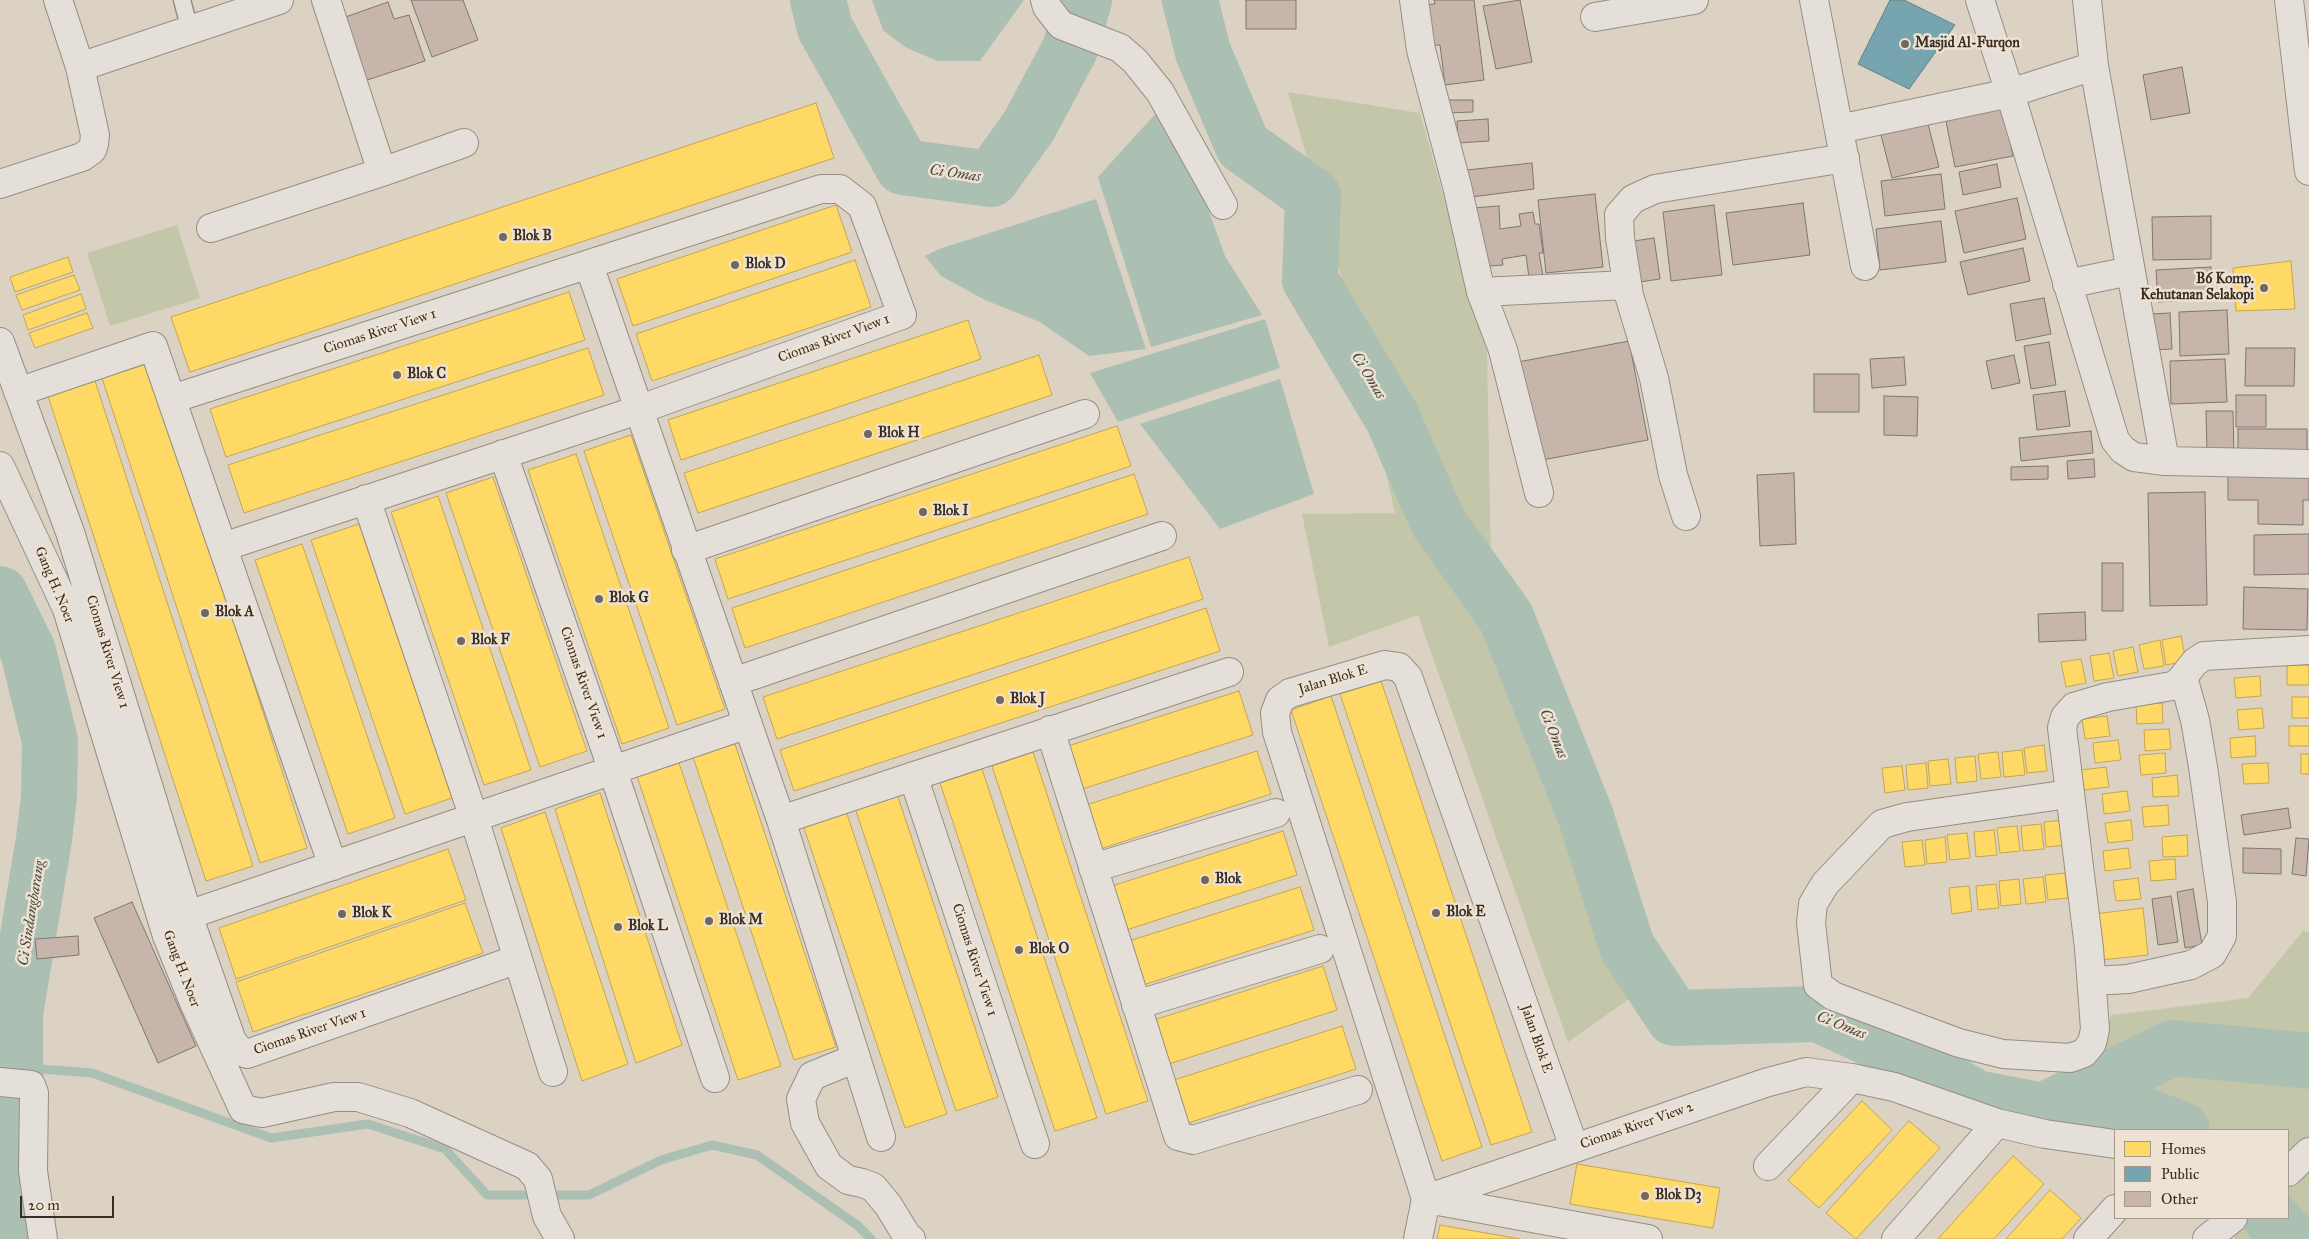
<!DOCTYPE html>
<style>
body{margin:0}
#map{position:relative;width:2309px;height:1239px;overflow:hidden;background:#dbd2c4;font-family:"IM FELL Great Primer",serif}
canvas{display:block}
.legend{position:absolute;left:2114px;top:1129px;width:175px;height:90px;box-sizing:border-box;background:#ede2d3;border:1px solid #a59a8b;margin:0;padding:6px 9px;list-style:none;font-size:15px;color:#392d20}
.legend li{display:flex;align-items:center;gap:10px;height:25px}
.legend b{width:25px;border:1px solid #a59a8b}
.scale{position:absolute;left:20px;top:1196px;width:94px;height:22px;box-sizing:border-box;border:2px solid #392d20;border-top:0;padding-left:6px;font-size:15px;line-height:18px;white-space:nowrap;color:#392d20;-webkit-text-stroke:4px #ede2d3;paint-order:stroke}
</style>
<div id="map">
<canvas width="2309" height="1239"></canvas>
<ul class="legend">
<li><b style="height:14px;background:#ffd966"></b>Homes</li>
<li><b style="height:14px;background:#76a5af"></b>Public</li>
<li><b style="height:14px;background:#c7b5ab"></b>Other</li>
</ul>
<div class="scale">20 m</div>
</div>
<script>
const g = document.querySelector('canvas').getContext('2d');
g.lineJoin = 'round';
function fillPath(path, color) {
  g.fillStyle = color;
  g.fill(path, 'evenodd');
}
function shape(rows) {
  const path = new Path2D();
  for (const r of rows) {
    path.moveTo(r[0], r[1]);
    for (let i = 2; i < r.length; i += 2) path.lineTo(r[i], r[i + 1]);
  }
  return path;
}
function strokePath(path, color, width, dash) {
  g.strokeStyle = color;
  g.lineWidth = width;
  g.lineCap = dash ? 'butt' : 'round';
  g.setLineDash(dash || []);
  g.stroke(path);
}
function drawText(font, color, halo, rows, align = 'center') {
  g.font = font + ' "IM FELL Great Primer",serif';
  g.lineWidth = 5;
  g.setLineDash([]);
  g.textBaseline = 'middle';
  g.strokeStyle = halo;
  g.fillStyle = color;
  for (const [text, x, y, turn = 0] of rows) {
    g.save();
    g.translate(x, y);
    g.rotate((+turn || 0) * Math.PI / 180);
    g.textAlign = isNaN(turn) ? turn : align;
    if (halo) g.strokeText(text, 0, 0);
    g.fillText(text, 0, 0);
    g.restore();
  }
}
const green = shape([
 [1288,92,1420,113,1487,351,1492,615,1632,997,1568,1042,1418,615,1329,647,1302,514,1395,513,1340,272],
 [177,225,200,298,110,326,87,253],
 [2303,931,2309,933,2309,1239,2235,1239,2231,1218,2288,1218,2288,1130,2132,1130,2072,1090,2112,1015,2248,998]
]);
const water = shape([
 [872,0,1024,0,980,61,937,61,905,47,883,30],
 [1157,112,1207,206,1225,256,1262,315,1151,347,1098,177],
 [1096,199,1146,349,1089,356,1040,322,985,300,941,276,925,256,939,249],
 [1265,319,1280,368,1118,422,1090,373],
 [1280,379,1314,494,1220,529,1140,424]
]);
const homes = shape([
 [816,103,834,158,190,372,171,317,816,103],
 [836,205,852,252,633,326,617,279,836,205],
 [68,257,73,272,15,292,10,277,68,257],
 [855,260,871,307,652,381,636,334,855,260],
 [2291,261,2295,309,2236,311,2233,268,2291,261],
 [74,275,80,290,22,310,16,295,74,275],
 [569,292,585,340,226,457,210,409,569,292],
 [81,294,86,309,28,330,23,315,81,294],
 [87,313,93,328,35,348,29,333,87,313],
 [968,320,981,359,681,460,668,420,968,320],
 [588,348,604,395,244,513,228,465,588,348],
 [1039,355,1052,395,698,513,684,473,1039,355],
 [150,363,307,848,260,863,102,378,150,363],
 [95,381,253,866,206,881,48,396,95,381],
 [1117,426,1131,466,728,599,715,559,1117,426],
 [631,435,725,709,677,725,584,451,631,435],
 [576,454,669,728,622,744,528,470,576,454],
 [1134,474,1148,514,745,648,732,608,1134,474],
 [493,477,587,751,540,767,446,493,493,477],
 [438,496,531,770,484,785,391,512,438,496],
 [359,524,452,798,405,814,311,540,359,524],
 [302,544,395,818,348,834,255,560,302,544],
 [1189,557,1203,599,777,739,763,697,1189,557],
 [1206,608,1220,651,794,791,780,750,1206,608],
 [2181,636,2186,661,2166,665,2162,640,2181,636],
 [2160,640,2164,666,2144,669,2139,645,2160,640],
 [2133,647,2138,672,2118,676,2113,651,2133,647],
 [2109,653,2114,678,2094,681,2090,656,2109,653],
 [2081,659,2086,683,2066,687,2061,662,2081,659],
 [2287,665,2309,665,2309,685,2287,685,2287,665],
 [2260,676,2261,696,2236,698,2234,678,2260,676],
 [1381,681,1532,1132,1491,1145,1340,694,1381,681],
 [1239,691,1253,735,1082,789,1068,746,1239,691],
 [1331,696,1482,1147,1442,1161,1291,710,1331,696],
 [2292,697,2309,697,2309,718,2292,718,2292,697],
 [2162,703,2163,723,2137,724,2136,705,2162,703],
 [2262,708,2264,728,2239,730,2237,710,2262,708],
 [2107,716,2110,736,2085,739,2082,719,2107,716],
 [2289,726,2309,726,2309,746,2289,746,2289,726],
 [2169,729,2171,749,2145,751,2144,730,2169,729],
 [2255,736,2256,756,2231,758,2230,738,2255,736],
 [2118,740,2121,760,2095,763,2093,743,2118,740],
 [735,744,836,1047,794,1060,693,757,735,744],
 [2044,745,2047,771,2027,773,2024,748,2044,745],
 [2022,750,2025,775,2004,777,2002,752,2022,750],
 [1257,751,1271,794,1100,849,1086,805,1257,751],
 [1033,752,1148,1101,1106,1114,992,766,1033,752],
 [1998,752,2001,777,1981,779,1978,754,1998,752],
 [2165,753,2166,773,2141,775,2139,755,2165,753],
 [2301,754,2309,754,2309,774,2301,774,2301,754],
 [1975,756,1977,781,1957,783,1955,758,1975,756],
 [1948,759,1951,784,1930,786,1928,761,1948,759],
 [679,763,781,1066,738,1080,637,776,679,763],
 [1926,763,1928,788,1908,790,1906,765,1926,763],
 [2268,763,2269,783,2244,784,2242,764,2268,763],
 [1902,766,1905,790,1885,793,1882,768,1902,766],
 [2106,767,2109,787,2083,790,2081,770,2106,767],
 [982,769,1097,1118,1055,1131,940,783,982,769],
 [2177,775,2179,796,2153,797,2152,778,2177,775],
 [2127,791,2130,811,2104,814,2102,794,2127,791],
 [600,793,682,1045,636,1063,555,809,600,793],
 [897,794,998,1097,956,1111,855,808,897,794],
 [2168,805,2169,825,2144,827,2142,807,2168,805],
 [846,811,947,1114,905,1128,803,825,846,811],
 [545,812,628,1064,582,1081,501,828,545,812],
 [2064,820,2066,845,2046,847,2044,822,2064,820],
 [2131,820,2133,840,2108,843,2105,823,2131,820],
 [2041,824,2044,849,2023,851,2021,826,2041,824],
 [2017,826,2020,851,2000,853,1997,828,2017,826],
 [1994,830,1997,855,1976,857,1974,832,1994,830],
 [1283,831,1297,875,1126,930,1112,886,1283,831],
 [1967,833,1970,858,1950,860,1947,835,1967,833],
 [2187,835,2188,856,2163,857,2162,837,2187,835],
 [1945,837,1947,862,1927,864,1925,840,1945,837],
 [1922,840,1925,865,1905,867,1902,842,1922,840],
 [2128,848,2131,868,2105,871,2103,851,2128,848],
 [448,849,466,900,236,979,219,928,448,849],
 [2175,859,2176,879,2151,881,2149,861,2175,859],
 [2065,873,2068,898,2048,900,2045,875,2065,873],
 [2043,877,2046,902,2026,904,2023,879,2043,877],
 [2138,878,2141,899,2116,901,2113,881,2138,878],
 [2019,879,2021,904,2001,906,1999,881,2019,879],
 [1996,884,1999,908,1978,910,1976,886,1996,884],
 [1969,886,1972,911,1952,914,1949,888,1969,886],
 [1300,887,1314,930,1143,985,1129,941,1300,887],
 [465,903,483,953,253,1032,236,982,465,903],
 [2143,908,2148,955,2100,960,2095,914,2143,908],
 [1323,966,1337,1010,1166,1065,1151,1021,1323,966],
 [1342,1026,1356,1069,1185,1124,1171,1081,1342,1026],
 [1862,1101,1892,1130,1819,1208,1788,1180,1862,1101],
 [1909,1121,1940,1148,1856,1239,1826,1213,1909,1121],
 [2013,1156,2044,1184,1994,1239,1938,1239,2013,1156],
 [1577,1164,1720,1188,1713,1228,1570,1204,1577,1164],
 [2050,1190,2081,1218,2062,1239,2006,1239,2050,1190],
 [1440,1225,1520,1239,1437,1239,1440,1225]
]);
const public = shape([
 [1890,0,1904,0,1955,25,1909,89,1858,64,1890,0]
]);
const stream = shape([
 [15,1067,92,1073,271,1138,368,1124,445,1149,487,1195,589,1195,661,1160,712,1145,757,1155,857,1225,871,1239]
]);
const river = shape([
 [818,0,825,28,903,167,991,179,1029,126,1070,49,1084,0],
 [1190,0,1203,52,1243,146,1313,196,1310,280,1392,417,1438,522,1506,617,1586,817,1627,947,1674,1018,1818,1014,1892,1048,1976,1098,2044,1111,2148,1117,2182,1130],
 [0,594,28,651,50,741,49,797,44,839,15,1014,15,1194,24,1239],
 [2047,1109,2173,1048,2309,1061],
 [2271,1218,2291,1239]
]);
const building = shape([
 [411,0,463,0,478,40,432,57,411,0],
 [1246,0,1296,0,1296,29,1246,29,1246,0],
 [1434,0,1474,0,1484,80,1445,85,1440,45,1425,46,1422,5,1435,4,1434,0],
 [1520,0,1532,62,1496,69,1483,6,1520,0],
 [388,2,394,19,409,15,425,61,358,83,337,20,388,2],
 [2182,67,2190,113,2151,120,2143,75,2182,67],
 [1445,100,1473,100,1473,112,1445,113,1445,100],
 [2003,106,2013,156,1955,167,1945,116,2003,106],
 [1488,119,1489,141,1458,143,1457,121,1488,119],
 [1928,124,1939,167,1892,178,1881,135,1928,124],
 [1532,163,1534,189,1471,197,1467,170,1532,163],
 [1997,164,2001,187,1963,195,1959,172,1997,164],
 [1941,174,1945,209,1885,216,1881,181,1941,174],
 [1595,194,1603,267,1546,273,1538,200,1595,194],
 [2017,198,2026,239,1964,253,1955,211,2017,198],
 [1803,203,1810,255,1733,265,1726,213,1803,203],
 [1714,205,1722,275,1671,281,1663,212,1714,205],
 [1499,206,1500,229,1521,226,1519,214,1533,212,1535,224,1539,224,1543,253,1539,253,1543,276,1529,278,1526,255,1502,259,1503,265,1475,267,1472,208,1499,206],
 [2211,216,2211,259,2153,260,2152,217,2211,216],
 [1941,221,1946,262,1880,270,1876,229,1941,221],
 [1654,238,1660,279,1633,283,1627,242,1654,238],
 [2023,248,2030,281,1968,295,1960,262,2023,248],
 [2211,267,2213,299,2158,302,2156,270,2211,267],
 [2044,298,2051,334,2016,341,2010,304,2044,298],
 [2227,310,2229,354,2180,356,2179,312,2227,310],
 [2170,313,2172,349,2152,350,2150,314,2170,313],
 [1629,341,1648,440,1537,461,1518,362,1629,341],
 [2049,342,2056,385,2031,389,2024,346,2049,342],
 [2246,348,2295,348,2294,386,2245,386,2246,348],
 [2014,355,2020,383,1992,389,1986,361,2014,355],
 [1904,357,1906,385,1872,388,1870,359,1904,357],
 [2225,359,2227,402,2171,404,2170,361,2225,359],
 [1814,374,1859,374,1859,412,1814,412,1814,374],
 [2065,391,2070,426,2037,430,2033,395,2065,391],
 [2236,395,2266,395,2266,427,2236,427,2236,395],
 [1884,396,1918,397,1917,436,1884,435,1884,396],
 [2206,411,2233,411,2234,454,2207,455,2206,411],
 [2238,429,2307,429,2307,453,2238,453,2238,429],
 [2091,431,2093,453,2021,461,2019,438,2091,431],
 [2094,459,2095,477,2068,479,2067,461,2094,459],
 [2048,466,2048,479,2011,480,2011,467,2048,466],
 [1794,473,1796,544,1760,546,1757,475,1794,473],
 [2228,473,2309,473,2309,500,2303,500,2303,525,2258,524,2258,500,2228,500,2228,473],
 [2205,492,2207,605,2150,606,2148,493,2205,492],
 [2309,534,2309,574,2254,575,2254,535,2309,534],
 [2102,563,2123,563,2123,611,2102,611,2102,563],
 [2244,587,2308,589,2307,630,2243,629,2244,587],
 [2085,612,2086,640,2039,642,2038,614,2085,612],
 [2288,808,2291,828,2244,835,2241,815,2288,808],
 [2296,838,2309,839,2306,876,2292,874,2296,838],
 [2243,848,2281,849,2281,874,2243,873,2243,848],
 [2193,889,2202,945,2185,948,2177,892,2193,889],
 [2171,896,2178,942,2158,945,2152,899,2171,896],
 [132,902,196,1046,158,1063,94,918,132,902],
 [78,936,79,955,37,959,35,939,78,936]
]);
const lane = shape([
 [182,0,190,30]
]);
const street = shape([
 [1045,0,1047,7,1061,25,1120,48,1135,61,1160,92,1223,205],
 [1414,0,1421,50,1457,186,1481,292,1503,350,1539,493],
 [1814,0,1865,266],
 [1980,0,2010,93,2115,440,2123,450,2134,457,2165,461,2309,464],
 [2087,0,2094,66,2165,461],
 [2289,0,2309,171],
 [1595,17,1694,0],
 [80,67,279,0],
 [1839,129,2010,93,2094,66],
 [382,172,464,143],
 [0,184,82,157,92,150,94,144,95,135,80,67,58,0],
 [211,228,382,172,326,0],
 [589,265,781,820,1229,672],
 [2067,284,2130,271],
 [1481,292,1627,285],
 [0,342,70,532,188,915,232,1041,240,1051,247,1054,518,959],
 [18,392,153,346,333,866],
 [172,399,821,189,840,189,862,206,902,315,638,410,223,547],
 [503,454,613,771,715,1078],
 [0,466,67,609,167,936,195,1005,243,1109,262,1113,334,1097,358,1097,410,1113,527,1166,538,1179,547,1216,560,1239],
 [366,499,474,818,553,1072],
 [1686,516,1673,475,1654,378,1629,295,1620,238,1619,215,1633,199,1655,189,1845,158],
 [686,550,1085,414],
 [733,682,1162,536],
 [1050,730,1178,1136,1193,1140,1358,1090],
 [913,776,1035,1144],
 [2069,794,1907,817,1882,824,1825,884,1813,904,1811,923,1818,985,1833,996,1959,1043,2003,1054,2070,1058,2084,1053,2092,1043,2095,1029,2089,948,2062,728,2065,717,2074,707,2108,697,2172,686,2179,682,2195,662,2204,656,2309,650],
 [781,820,881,1137],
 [1093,868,1276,813],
 [188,915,748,724],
 [2092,981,2128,979,2191,965,2212,954,2222,936,2222,902,2203,767,2195,720,2183,677],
 [1136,1005,1320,949],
 [856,1058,812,1076,801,1099,805,1123,829,1166,848,1180,862,1183,873,1187,888,1205,907,1236,911,1239],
 [0,1082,31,1085,34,1093,33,1171,43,1239],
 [1768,1166,1852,1078],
 [2288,1172,2309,1152],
 [1426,1199,1765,1083,1806,1072,1852,1078,1894,1087,1997,1123,2045,1134,2115,1144],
 [1427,1199,1648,1239],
 [1418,1239,1426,1199,1277,732,1275,713,1280,700,1290,693,1385,665,1399,667,1408,677,1574,1147],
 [1896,1239,1997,1123],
 [2088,1239,2115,1209],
 [2207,1239,2233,1218]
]);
const markers = [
 [1905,44,5,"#726759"],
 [503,237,5,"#726759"],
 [735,265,5,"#726759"],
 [2264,288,5,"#726759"],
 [397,375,5,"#726759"],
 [868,434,5,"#726759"],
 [923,512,5,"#726759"],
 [599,599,5,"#726759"],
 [205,613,5,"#726759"],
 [461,641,5,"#726759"],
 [1000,700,5,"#726759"],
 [1205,880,5,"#726759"],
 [1436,913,5,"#726759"],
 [342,914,5,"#726759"],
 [709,921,5,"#726759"],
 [618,927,5,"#726759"],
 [1019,950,5,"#726759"],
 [1645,1196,5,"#726759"]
];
const poiNames = [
 ["Masjid Al-Furqon",1915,44],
 ["Blok B",513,237],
 ["Blok D",745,265],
 ["B6 Komp.",2254,280,"right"],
 ["Kehutanan Selakopi",2254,296,"right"],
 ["Blok C",407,375],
 ["Blok H",878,434],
 ["Blok I",933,512],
 ["Blok G",609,599],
 ["Blok A",215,613],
 ["Blok F",471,641],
 ["Blok J",1010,700],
 ["Blok",1215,880],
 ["Blok E",1446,913],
 ["Blok K",352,914],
 ["Blok M",719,921],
 ["Blok L",628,927],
 ["Blok O",1029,950],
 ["Blok D3",1655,1196]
];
const streetNames = [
 ["Ciomas River View 1",380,332,-18],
 ["Ciomas River View 1",834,339,-20],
 ["Gang H. Noer",54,585,67],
 ["Ciomas River View 1",107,652,73],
 ["Jalan Blok E",1333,680,-17],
 ["Ciomas River View 1",583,683,71],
 ["Ciomas River View 1",974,960,72],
 ["Gang H. Noer",181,969,69],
 ["Ciomas River View 1",310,1032,-19],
 ["Jalan Blok E",1536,1039,71],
 ["Ciomas River View 2",1637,1126,-19]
];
const waterNames = [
 ["Ci Omas",955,174,8],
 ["Ci Omas",1368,376,59],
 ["Ci Omas",1553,734,68],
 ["Ci Sindangbarang",32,913,-81],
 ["Ci Omas",1841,1026,22]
];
fillPath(green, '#c3c6a9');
fillPath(water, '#abc0b2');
fillPath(homes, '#ffd966');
strokePath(homes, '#c4a551', 1);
fillPath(public, '#76a5af');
strokePath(public, '#648184', 1);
strokePath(stream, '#abc0b2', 9);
strokePath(river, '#abc0b2', 56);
fillPath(building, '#c7b5ab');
strokePath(building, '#7e776e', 1);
strokePath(lane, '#958e84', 19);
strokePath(street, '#958e84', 30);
strokePath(lane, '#e4dfd8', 16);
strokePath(street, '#e4dfd8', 28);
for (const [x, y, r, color] of markers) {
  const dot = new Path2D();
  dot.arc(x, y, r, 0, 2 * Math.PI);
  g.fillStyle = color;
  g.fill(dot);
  strokePath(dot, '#ede2d3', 2);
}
drawText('bold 14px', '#392d20', '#ede2d3', poiNames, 'left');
drawText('14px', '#392d20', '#ede2d3', streetNames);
drawText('italic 15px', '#4c493c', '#ede2d3', waterNames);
</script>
